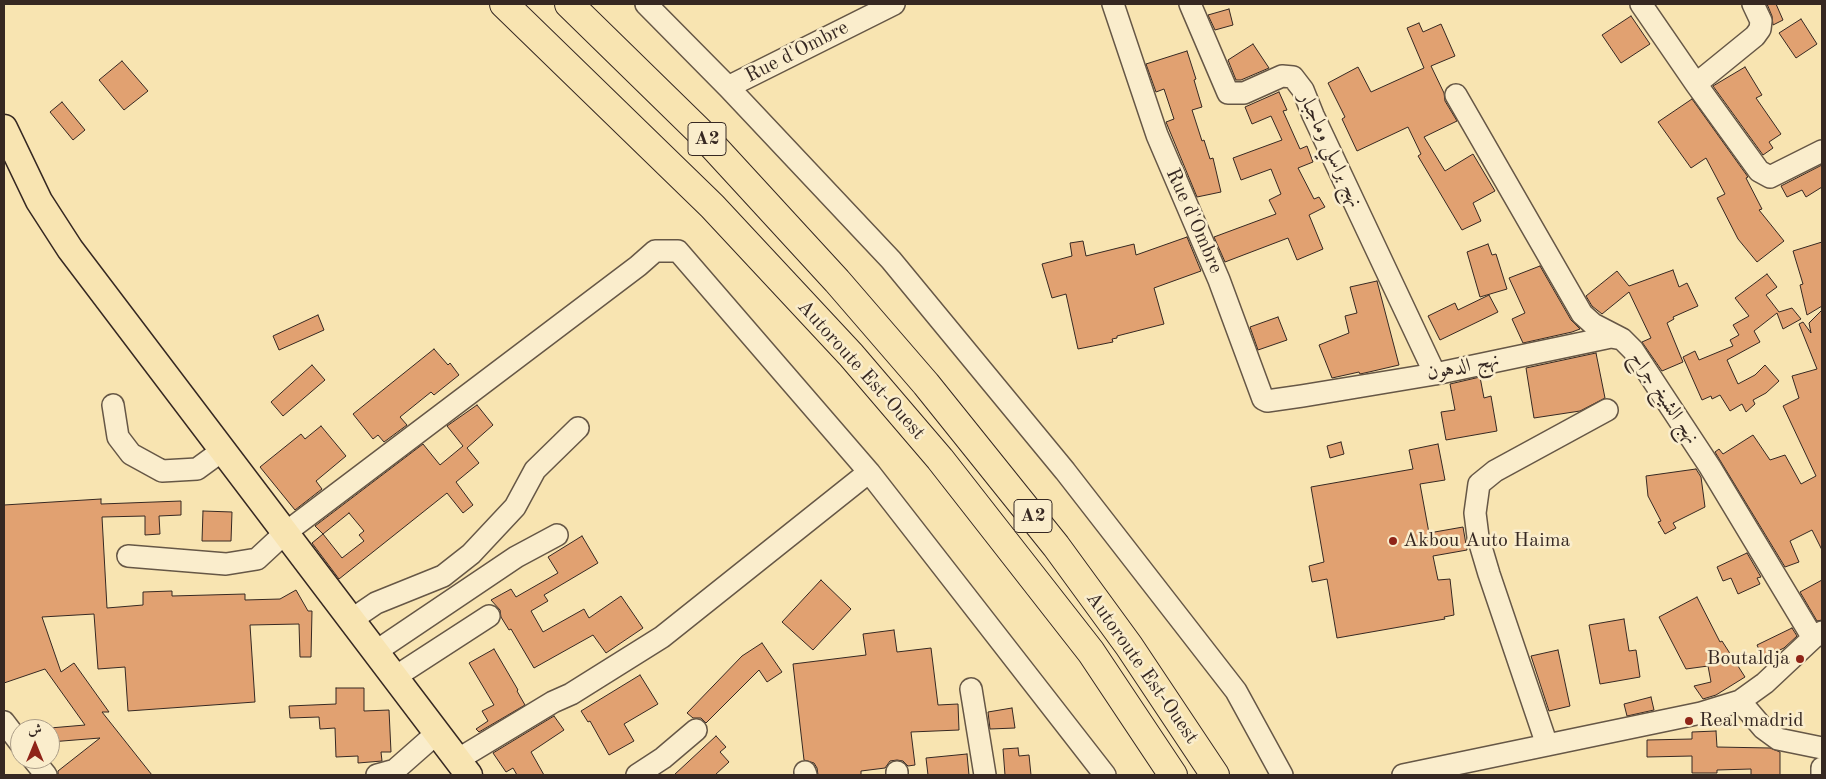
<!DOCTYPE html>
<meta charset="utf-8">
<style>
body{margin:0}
#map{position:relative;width:1826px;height:779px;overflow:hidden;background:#f8e4b1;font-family:"Old Standard TT",Amiri,serif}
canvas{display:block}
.frame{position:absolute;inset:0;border:5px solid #362822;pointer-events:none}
.north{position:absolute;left:10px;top:719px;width:50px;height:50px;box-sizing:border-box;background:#faedcc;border:1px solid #ac9e88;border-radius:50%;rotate:0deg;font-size:14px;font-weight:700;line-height:20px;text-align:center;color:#362822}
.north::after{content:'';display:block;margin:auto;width:18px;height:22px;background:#8f2418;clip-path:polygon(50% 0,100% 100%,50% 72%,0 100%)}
</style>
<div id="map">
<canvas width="1826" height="779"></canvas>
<div class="frame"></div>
<div class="north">ش</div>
</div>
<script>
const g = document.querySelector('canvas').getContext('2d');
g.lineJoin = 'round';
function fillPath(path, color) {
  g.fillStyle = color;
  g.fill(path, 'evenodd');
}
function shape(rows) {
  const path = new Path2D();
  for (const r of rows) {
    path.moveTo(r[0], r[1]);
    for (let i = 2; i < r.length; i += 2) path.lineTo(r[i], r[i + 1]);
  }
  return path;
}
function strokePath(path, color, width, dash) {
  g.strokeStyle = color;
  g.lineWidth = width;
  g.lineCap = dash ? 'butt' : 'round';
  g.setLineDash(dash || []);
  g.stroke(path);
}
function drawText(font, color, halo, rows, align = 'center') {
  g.font = font + ' "Old Standard TT",Amiri,serif';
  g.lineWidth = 5;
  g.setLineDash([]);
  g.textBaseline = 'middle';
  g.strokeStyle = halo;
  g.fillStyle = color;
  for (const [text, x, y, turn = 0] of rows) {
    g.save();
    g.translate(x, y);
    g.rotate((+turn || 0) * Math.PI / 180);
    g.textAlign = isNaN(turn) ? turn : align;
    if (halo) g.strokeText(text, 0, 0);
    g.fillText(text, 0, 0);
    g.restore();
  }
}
const building = shape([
 [1767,4,1776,4,1783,20,1773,25,1772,16,1767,4],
 [1229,9,1233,25,1215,30,1208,15,1229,9],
 [1631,16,1650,44,1621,63,1602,35,1631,16],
 [1801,19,1817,44,1796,58,1779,33,1801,19],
 [1419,23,1423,32,1441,24,1455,56,1431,66,1444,93,1445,101,1457,121,1424,137,1445,171,1473,154,1495,191,1473,203,1481,221,1462,230,1418,156,1421,154,1408,127,1357,151,1342,119,1345,117,1328,83,1358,67,1371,92,1424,68,1407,28,1419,23],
 [1253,44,1269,68,1241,80,1236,80,1228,60,1253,44],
 [1187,51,1196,79,1194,80,1202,107,1192,110,1202,141,1204,140,1210,159,1213,158,1221,192,1197,197,1166,122,1174,119,1164,89,1156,92,1146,64,1187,51],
 [122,61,148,91,124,110,99,80,122,61],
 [1745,67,1762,95,1756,98,1781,134,1769,142,1773,148,1763,155,1713,86,1745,67],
 [1279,92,1287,110,1283,111,1300,149,1307,146,1313,162,1298,168,1314,199,1319,197,1325,207,1309,215,1323,249,1297,260,1288,238,1225,262,1214,237,1276,214,1269,200,1281,194,1271,169,1241,180,1233,158,1282,140,1271,116,1252,124,1245,107,1279,92],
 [1692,99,1748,177,1746,178,1762,209,1759,210,1784,241,1757,262,1738,239,1717,198,1725,194,1706,158,1691,168,1658,122,1692,99],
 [62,102,85,130,73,140,50,112,62,102],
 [1822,165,1822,187,1806,197,1802,190,1787,197,1781,186,1822,165],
 [1187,237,1201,271,1154,288,1164,324,1117,336,1117,338,1112,339,1113,342,1078,349,1066,294,1052,298,1042,264,1072,256,1070,243,1083,241,1086,256,1134,244,1136,255,1187,237],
 [1822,242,1822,306,1807,315,1800,285,1803,284,1793,251,1822,242],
 [1488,244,1492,255,1496,254,1507,289,1480,297,1467,252,1488,244],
 [1540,266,1571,320,1580,329,1572,332,1523,343,1512,319,1525,313,1509,278,1540,266],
 [1673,270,1679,287,1687,283,1698,306,1673,317,1674,319,1667,323,1683,362,1662,371,1642,342,1651,338,1629,292,1602,314,1592,306,1586,296,1617,271,1629,286,1673,270],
 [1767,274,1777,287,1766,295,1779,312,1792,308,1801,319,1783,329,1777,313,1754,331,1760,342,1727,360,1738,384,1755,375,1765,365,1779,381,1766,393,1753,400,1755,404,1746,412,1742,404,1730,411,1720,395,1712,399,1711,396,1702,400,1683,357,1695,351,1699,360,1733,346,1730,340,1739,335,1733,325,1749,316,1735,298,1767,274],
 [1377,281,1399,365,1369,372,1360,374,1359,372,1332,378,1319,345,1349,333,1345,316,1357,313,1350,287,1377,281],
 [1489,295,1498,312,1440,340,1428,316,1455,303,1458,310,1489,295],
 [1822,310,1822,550,1812,530,1790,541,1799,562,1785,567,1715,452,1719,449,1723,454,1753,435,1770,460,1785,455,1801,484,1816,476,1783,406,1799,398,1792,376,1817,369,1799,324,1803,322,1811,333,1809,323,1822,310],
 [318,315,324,330,279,350,273,336,318,315],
 [1278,317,1287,340,1258,350,1250,327,1278,317],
 [434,349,448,365,450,363,459,375,434,395,431,392,400,417,407,425,384,442,378,435,373,439,353,414,434,349],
 [1596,353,1605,398,1580,411,1534,418,1526,368,1596,353],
 [312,365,325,380,283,416,271,402,312,365],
 [1480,377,1484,398,1491,396,1497,431,1446,440,1441,412,1455,410,1450,384,1480,377],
 [477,405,493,425,467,448,479,463,456,482,473,505,463,513,447,493,339,579,312,543,323,534,315,526,423,444,440,465,463,446,447,426,477,405],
 [349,513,364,531,359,535,364,541,342,558,323,534,349,513],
 [321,426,346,456,316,481,322,489,295,510,260,467,301,434,305,439,321,426],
 [1341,442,1344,454,1330,458,1327,446,1341,442],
 [1438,444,1445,480,1420,484,1429,533,1463,527,1467,550,1433,556,1438,580,1450,579,1454,615,1444,617,1445,619,1337,638,1327,579,1312,582,1309,566,1324,562,1311,487,1413,469,1409,450,1438,444],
 [1696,469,1701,477,1705,507,1673,523,1676,528,1665,534,1658,522,1661,521,1648,496,1646,476,1696,469],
 [101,499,101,504,181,501,181,515,159,516,160,534,145,535,145,516,102,517,107,608,143,605,143,592,172,591,172,596,245,594,245,600,280,599,296,590,308,611,312,611,311,657,300,657,299,624,250,625,255,702,128,711,125,667,98,669,94,614,42,617,61,672,74,663,109,712,102,712,152,775,58,775,58,771,100,738,50,742,50,728,85,725,45,669,4,683,4,505,101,499],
 [203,511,232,512,231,541,202,541,203,511],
 [582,536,598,563,544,595,548,601,531,611,543,632,584,609,589,618,621,596,643,628,606,653,593,635,534,668,511,629,509,630,501,617,500,610,491,600,511,589,516,597,558,573,548,557,582,536],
 [1747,553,1761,577,1757,578,1760,584,1738,594,1731,578,1723,581,1717,567,1747,553],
 [821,580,851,609,813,650,782,622,821,580],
 [1822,580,1822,620,1817,621,1800,592,1822,580],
 [1697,597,1720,642,1722,641,1745,677,1716,695,1703,699,1694,686,1711,682,1708,666,1686,669,1659,617,1697,597],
 [1624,619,1629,651,1636,650,1640,677,1600,684,1589,625,1624,619],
 [1792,628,1797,636,1784,648,1763,658,1757,645,1792,628],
 [894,630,897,652,931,648,938,705,958,704,959,730,911,732,915,765,908,766,903,761,897,760,890,761,885,768,861,771,861,775,818,775,817,768,814,763,804,760,793,664,866,655,863,634,894,630],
 [762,643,782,672,767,682,759,670,706,723,701,718,693,718,687,713,742,656,762,643],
 [494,649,518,690,517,691,525,705,479,732,476,729,488,721,482,711,494,705,469,663,494,649],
 [1558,650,1570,706,1549,711,1531,656,1558,650],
 [640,675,658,704,624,724,634,741,609,755,590,721,588,722,581,711,640,675],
 [336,688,364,688,364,711,389,710,391,752,381,752,382,761,358,763,358,756,336,757,335,728,320,729,319,717,290,718,289,706,336,704,336,688],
 [1651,697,1654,710,1627,716,1624,704,1651,697],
 [1012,708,1015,728,990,729,988,712,1012,708],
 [554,716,564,730,531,752,544,775,517,775,513,768,506,772,493,753,554,716],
 [1716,731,1717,747,1770,748,1780,752,1780,775,1751,775,1751,769,1717,770,1717,773,1692,773,1692,756,1647,757,1647,740,1692,739,1692,732,1716,731],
 [716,736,726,747,720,752,729,762,715,775,674,775,716,736],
 [1018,748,1019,756,1029,755,1031,775,1005,775,1003,749,1018,748],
 [967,754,969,775,928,775,926,758,967,754]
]);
const minor = shape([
 [646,4,728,87,891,260,1065,471,1236,691,1282,775],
 [1113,4,1157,135,1219,280,1263,399,1267,401,1302,396,1435,374,1611,337,1622,339],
 [1190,4,1228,93,1244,93,1282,76,1293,77,1303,90,1313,115,1435,374],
 [1641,4,1696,84,1759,171,1770,177,1822,151],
 [1696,84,1755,36,1760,29,1761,21,1753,4],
 [728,87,894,4],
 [1456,95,1582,314,1593,324,1622,339,1633,350,1710,467,1813,638],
 [113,405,118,437,131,454,162,471,197,469,223,450],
 [128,556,226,564,257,559,285,533,638,266,655,251,678,251,869,472,1105,775],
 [351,620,376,603,443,576,471,554,515,507,535,470,578,428],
 [375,652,516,557,557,535],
 [395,677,489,616],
 [971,689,985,775],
 [1740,701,1763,728,1778,739,1822,748],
 [4,722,20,743],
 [1547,745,1489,574,1478,537,1475,513,1479,484,1495,471,1607,410],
 [33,759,46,775],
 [457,760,553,702,571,694,662,637,869,472],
 [805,772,806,775],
 [897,772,897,775],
 [377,775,395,770,437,733],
 [637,775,663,758,696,730],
 [1403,775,1701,713,1740,701,1765,683,1813,638,1822,632],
 [1822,775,1822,768]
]);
const major = shape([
 [4,128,39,201,70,249,469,775]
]);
const highway = shape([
 [504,4,712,206,851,355,940,459,1091,652,1173,775],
 [569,4,701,133,837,281,926,384,1056,546,1129,646,1215,775]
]);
const markers = [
 [1393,541,5,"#8f2418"],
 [1800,659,5,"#8f2418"],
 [1689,721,5,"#8f2418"]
];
const shields = [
 [707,139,38],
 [1033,516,38]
];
const shieldNames = [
 ["A2",707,139],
 ["A2",1033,516]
];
const streetNames = [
 ["Rue d'Ombre",797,52,-27],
 ["نهج براسلي وماجبار",1330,150,65],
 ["Rue d'Ombre",1194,221,66],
 ["نهج الدهون",1463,367,-11],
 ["Autoroute Est-Ouest",861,370,48],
 ["نهج الشيخ جراح",1664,398,56],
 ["Autoroute Est-Ouest",1142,668,55]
];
const poiNames = [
 ["Akbou Auto Haima",1403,541],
 ["Boutaldja",1790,659,"right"],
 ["Real madrid",1699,721]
];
fillPath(building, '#e1a171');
strokePath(building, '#362822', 1);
strokePath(minor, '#665746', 24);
strokePath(major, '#362822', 29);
strokePath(highway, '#362822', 30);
strokePath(minor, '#faedcc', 21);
strokePath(major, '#f8e4b1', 26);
strokePath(highway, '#f8e4b1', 28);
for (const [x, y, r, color] of markers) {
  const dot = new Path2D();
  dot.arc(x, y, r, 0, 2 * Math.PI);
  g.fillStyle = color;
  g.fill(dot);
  strokePath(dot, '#faedcc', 2);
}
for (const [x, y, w] of shields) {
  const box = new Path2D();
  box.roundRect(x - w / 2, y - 16.5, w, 33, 4);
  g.fillStyle = '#faedcc';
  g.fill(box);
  strokePath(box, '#362822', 1);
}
drawText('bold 19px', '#362822', null, shieldNames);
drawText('20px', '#362822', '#faedcc', streetNames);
drawText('20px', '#362822', '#faedcc', poiNames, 'left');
</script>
